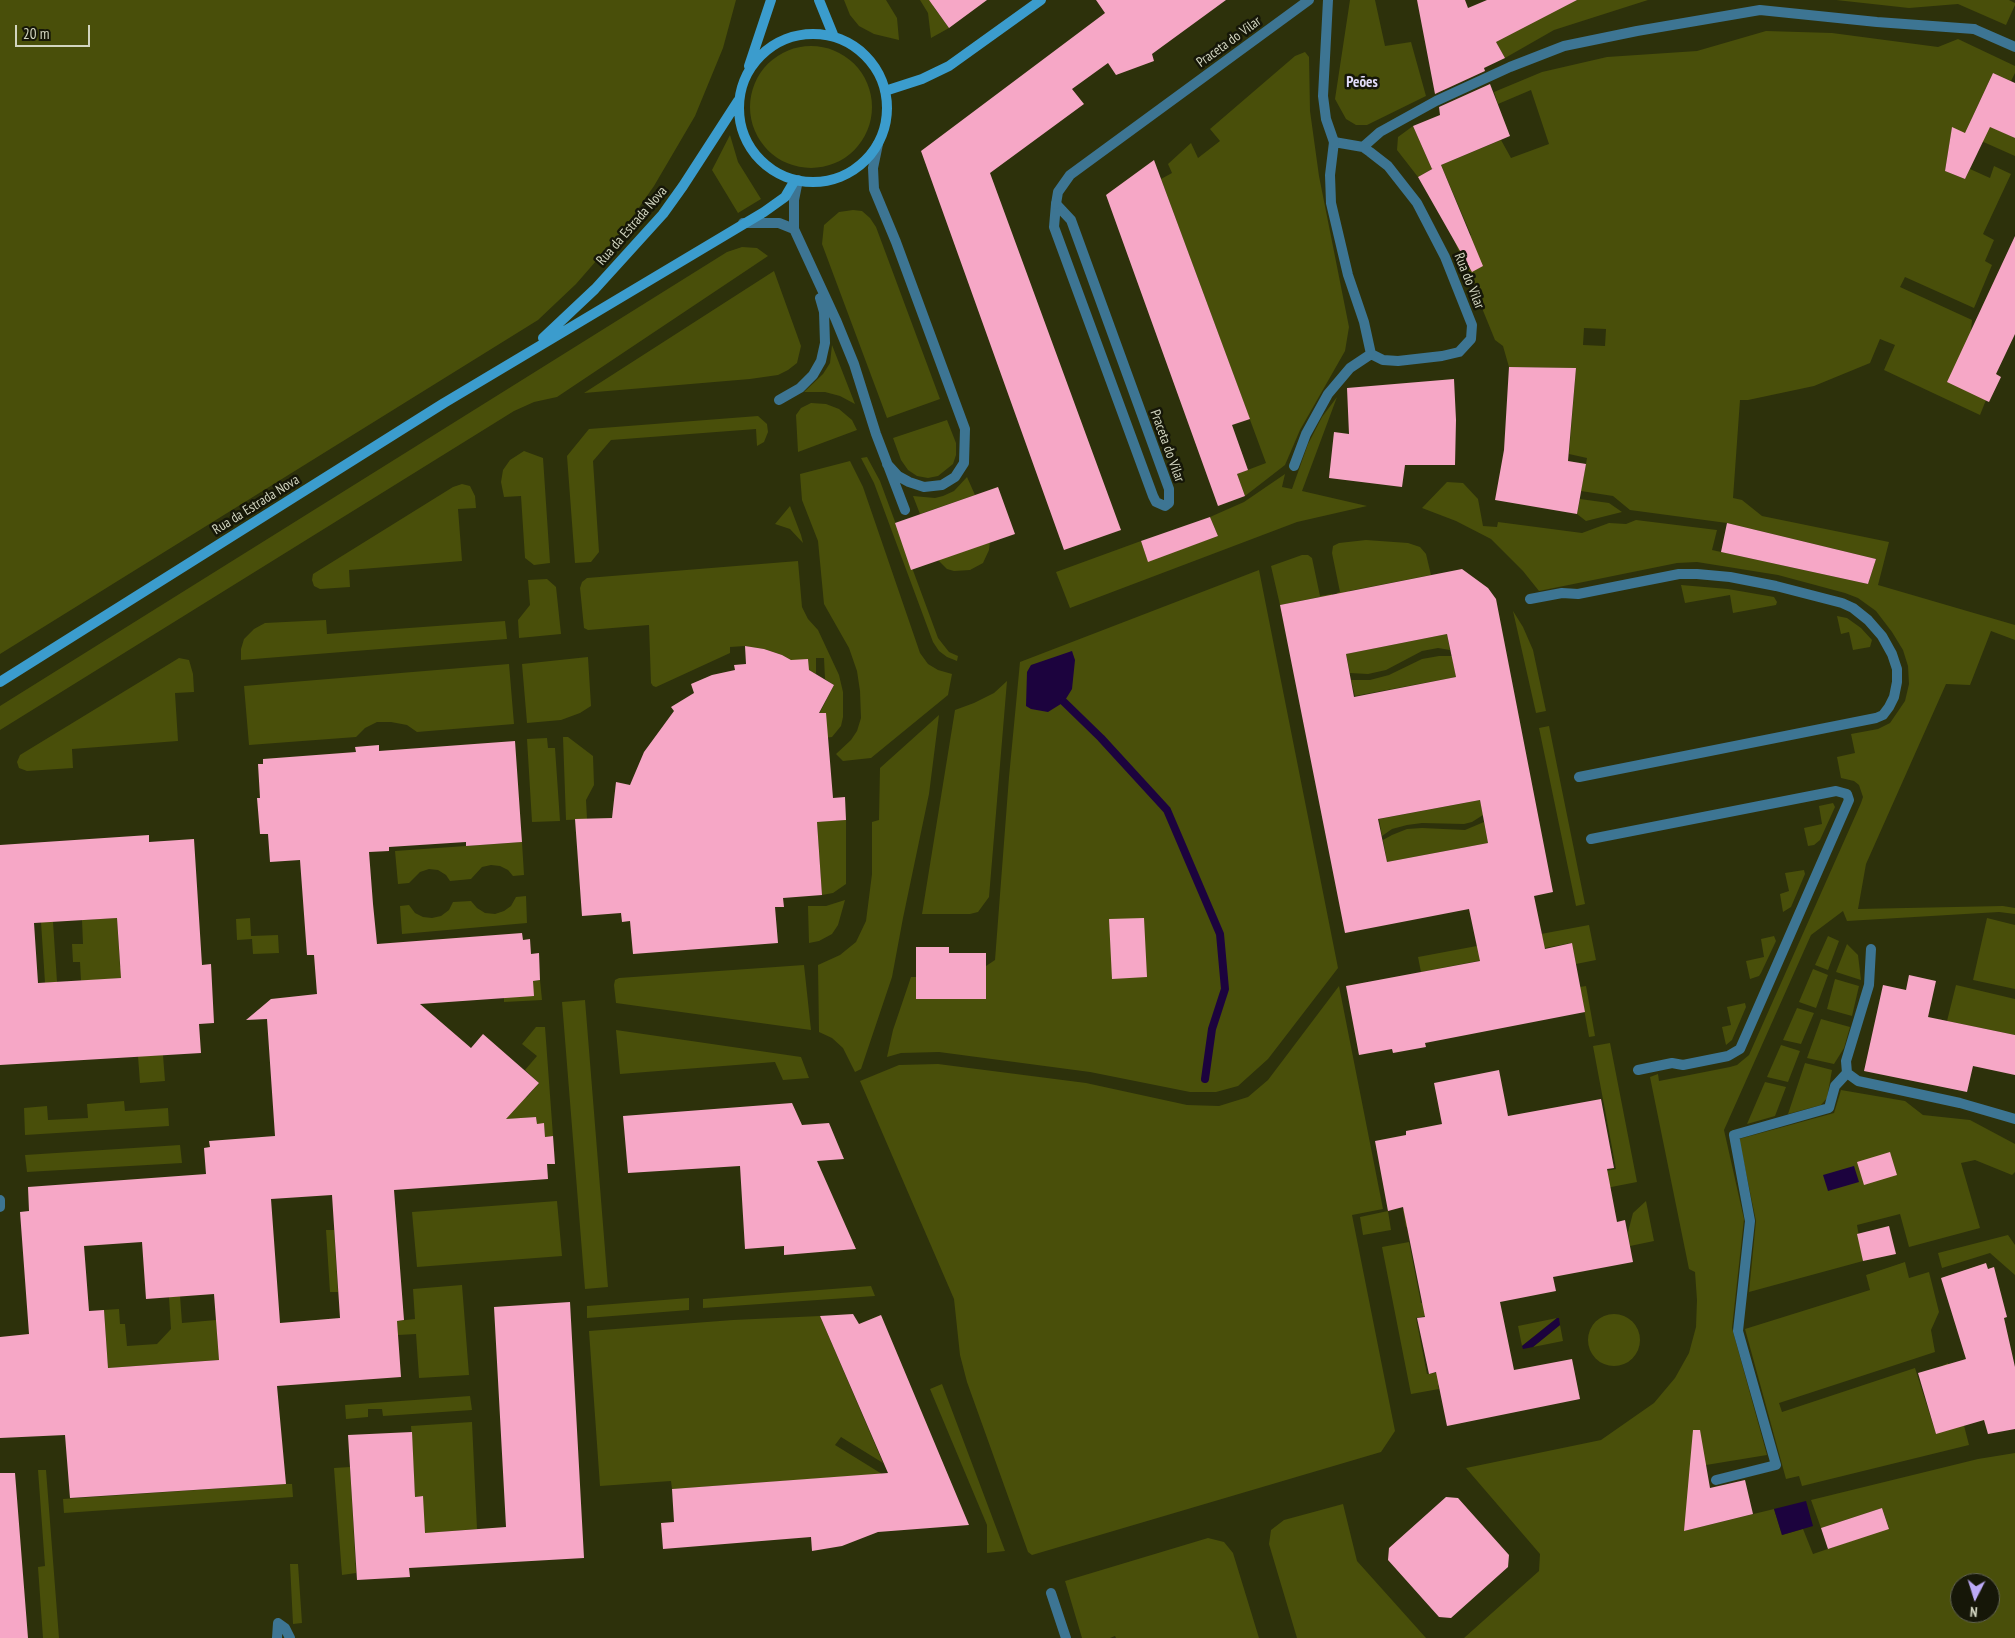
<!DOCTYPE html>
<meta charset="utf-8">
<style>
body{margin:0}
#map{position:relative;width:2015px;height:1638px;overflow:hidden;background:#2d310b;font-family:"PT Sans Narrow",sans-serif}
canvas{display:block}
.north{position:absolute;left:1950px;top:1573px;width:50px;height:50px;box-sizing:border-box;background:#161708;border:1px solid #616352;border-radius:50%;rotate:185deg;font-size:14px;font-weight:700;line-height:20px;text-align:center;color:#d2d5c0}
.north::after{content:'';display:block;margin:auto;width:18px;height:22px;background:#bcaaf6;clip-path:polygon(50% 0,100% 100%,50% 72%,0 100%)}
.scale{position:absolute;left:15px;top:25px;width:75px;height:22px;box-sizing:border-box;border:2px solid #d2d5c0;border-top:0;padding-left:6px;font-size:15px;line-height:18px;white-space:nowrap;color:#d2d5c0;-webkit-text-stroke:4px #161708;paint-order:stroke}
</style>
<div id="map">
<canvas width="2015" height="1638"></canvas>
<div class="north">N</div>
<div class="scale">20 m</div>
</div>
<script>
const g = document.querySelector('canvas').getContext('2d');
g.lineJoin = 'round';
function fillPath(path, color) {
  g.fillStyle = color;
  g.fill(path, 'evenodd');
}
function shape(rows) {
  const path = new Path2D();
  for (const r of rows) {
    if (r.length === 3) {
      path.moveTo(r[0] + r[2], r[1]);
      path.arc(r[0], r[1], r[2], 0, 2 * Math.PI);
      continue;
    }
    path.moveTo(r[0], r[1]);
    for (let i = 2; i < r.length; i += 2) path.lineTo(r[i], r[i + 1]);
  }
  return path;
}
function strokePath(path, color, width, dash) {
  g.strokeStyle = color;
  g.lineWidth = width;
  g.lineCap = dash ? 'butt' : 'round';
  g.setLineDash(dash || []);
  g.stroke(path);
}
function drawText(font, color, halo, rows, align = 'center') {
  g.font = font + ' "PT Sans Narrow",sans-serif';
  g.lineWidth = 5;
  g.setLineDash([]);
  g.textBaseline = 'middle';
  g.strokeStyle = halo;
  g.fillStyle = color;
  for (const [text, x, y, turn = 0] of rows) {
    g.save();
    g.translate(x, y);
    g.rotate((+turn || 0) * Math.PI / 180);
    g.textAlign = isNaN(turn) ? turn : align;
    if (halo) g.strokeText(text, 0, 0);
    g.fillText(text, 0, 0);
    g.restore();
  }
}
const green = shape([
 [0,0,736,0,723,48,695,116,654,186,624,229,576,284,538,320,0,654],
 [844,0,886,0,897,18,899,40,874,34,859,26,850,15],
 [920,0,941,0,933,6,949,28,931,38,928,13],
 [1350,0,1375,0,1385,46,1411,42,1426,96,1367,125,1356,125,1346,119,1335,99],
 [1548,0,1648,0,1554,30,1505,58,1496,42],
 [1836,0,2009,0,2015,3,2015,5,2006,25,1958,4,1909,8],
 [1766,31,1832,33,1938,47,1958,39,2015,66,2015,73,2011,81,1993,73,1972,118,2015,138,2015,156,1952,128,1945,171,1965,179,1970,169,1990,178,1994,166,2011,174,1983,234,1994,240,1985,261,1992,265,1974,308,1905,277,1900,287,1972,320,1971,331,1986,400,1980,415,1884,370,1895,345,1880,339,1870,363,1814,386,1748,400,1740,400,1733,498,1742,500,1762,516,1889,542,1878,585,2015,625,2015,640,1991,631,1970,685,1946,684,1866,864,1858,909,2003,906,2015,908,2015,914,1999,912,1847,921,1843,911,1811,935,1724,1130,1744,1219,1732,1328,1767,1455,1706,1465,1684,1531,1774,1509,1782,1535,1803,1529,1813,1554,1889,1528,1882,1508,1821,1528,1811,1500,1978,1459,2015,1453,2015,1638,1464,1638,1539,1571,1540,1554,1466,1468,1601,1440,1654,1403,1675,1378,1689,1353,1696,1327,1697,1300,1695,1272,1689,1269,1650,1077,1658,1074,1659,1081,1730,1067,1737,1065,1749,1055,1861,803,1863,797,1859,785,1854,781,1841,778,1837,757,1855,753,1851,734,1878,729,1890,723,1905,701,1909,684,1908,666,1903,650,1892,632,1876,611,1858,598,1845,593,1778,575,1697,562,1677,563,1539,591,1523,571,1491,539,1456,521,1422,508,1447,482,1463,483,1478,499,1483,526,1497,527,1498,522,1582,533,1609,523,1626,524,1636,520,1717,530,1712,550,1868,584,1876,559,1727,523,1630,510,1613,496,1581,491,1587,458,1569,454,1576,368,1509,367,1503,346,1495,340,1455,242,1471,235,1441,165,1501,140,1511,158,1549,144,1531,90,1498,104,1494,92,1542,72,1607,57,1697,51],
 [1584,328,1606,329,1605,346,1583,345],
 [1960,1583,1990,1583,1990,1613,1960,1613],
 [811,107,61],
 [1305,52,1309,57,1310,111,1319,176,1349,327,1345,351,1300,430,1285,465,1245,496,1237,474,1266,463,1161,179,1172,173,1168,164,1191,143,1198,158,1220,141,1210,129,1295,56],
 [1413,126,1432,169,1418,177,1397,150,1398,137],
 [730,135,738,162,761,199,738,213,712,170],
 [853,210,862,211,870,218,876,227,940,399,887,418,822,244,824,225,839,212],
 [742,247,757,248,768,256,557,397,534,402,514,411,0,730,0,706,727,252],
 [774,271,801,346,797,363,788,370,778,375,750,379,584,393],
 [832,345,855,404,840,396,825,392,804,392,823,374,830,363],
 [1337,397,1302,491,1367,506,1297,522,1070,608,1056,572,1141,541,1148,561,1218,536,1210,517,1244,502,1285,474,1282,487,1292,489,1308,444,1322,417],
 [811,403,826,404,839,409,852,420,857,430,798,452,796,415,801,408],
 [758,416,767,424,768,432,764,442,757,446,756,429,611,440,593,461,599,552,591,562,575,563,567,456,589,429],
 [947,420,956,443,956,455,953,464,938,476,928,478,917,476,908,470,901,460,893,438],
 [524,451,543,458,550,563,534,565,525,558,521,496,504,497,501,482,503,470,510,460],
 [867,457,880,481,938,638,949,652,958,656,957,661,947,657,939,651,933,642,874,483,861,458],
 [850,461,863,487,920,653,928,664,938,670,952,674,948,695,871,758,843,761,836,754,851,740,857,731,861,718,860,691,857,671,849,648,824,604,818,541,802,500,800,474],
 [967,477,975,495,920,514,913,496,935,498,943,496,954,491],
 [462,484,470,486,475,496,476,508,458,509,462,561,349,570,350,587,320,589,314,586,312,580,313,574,453,487],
 [1580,499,1609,503,1622,512,1586,521,1577,514],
 [790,506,801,535,803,543,790,529,775,524],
 [1366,540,1408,543,1420,547,1426,554,1431,575,1349,591,1359,645,1348,647,1337,593,1340,592,1332,553,1333,546,1339,543],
 [990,542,989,550,983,563,970,570,954,571,947,569,938,560],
 [1302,555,1308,555,1312,558,1320,596,1332,594,1343,648,1331,651,1320,597,1280,605,1271,566],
 [798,561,802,607,808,619,818,630,839,675,843,692,843,717,841,726,832,737,825,738,813,726,834,685,825,679,824,658,816,658,816,674,782,655,764,649,745,646,730,647,730,653,656,687,653,686,651,683,649,625,588,630,584,628,580,588,582,582,587,578],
 [1259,570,1338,968,1268,1059,1238,1086,1216,1092,1190,1092,1090,1072,939,1052,901,1053,887,1057,893,1030,911,977,916,977,916,999,986,999,986,966,995,960,1009,777,1020,662],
 [547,579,556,587,561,634,519,638,518,620,530,605,528,580],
 [1681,585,1728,589,1774,597,1777,602,1776,605,1733,613,1730,595,1685,603],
 [1513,611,1523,627,1533,650,1546,711,1536,713],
 [1837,616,1847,618,1861,628,1872,640,1870,647,1853,650,1849,632,1841,634],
 [326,620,327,634,505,621,507,639,241,660,241,649,244,639,254,629,265,623],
 [1447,634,1450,650,1438,648,1422,651,1386,670,1368,674,1350,673,1346,654],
 [1439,656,1452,656,1456,677,1355,696,1351,680,1370,680,1389,675,1422,659],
 [588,657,591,706,580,713,561,720,527,723,522,664],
 [179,658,189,660,193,674,194,692,175,693,178,741,72,749,73,768,27,771,19,768,17,762,20,755],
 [509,664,514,724,417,732,407,725,391,722,377,722,365,728,356,737,249,745,244,686],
 [1007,681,989,897,978,912,970,914,922,914,955,710,974,703,994,693],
 [939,715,929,794,903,918,892,977,861,1069,855,1072,843,1048,832,1038,819,1032,818,965,840,955,856,942,866,921,872,874,872,822,879,820,880,768],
 [1549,726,1585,904,1576,906,1539,728],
 [563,737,568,737,593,756,594,785,586,800,587,819,566,820],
 [547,738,548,748,555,748,560,821,532,822,527,739],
 [1480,800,1483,815,1472,822,1464,824,1422,823,1407,825,1392,829,1382,836,1379,819],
 [1833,803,1835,807,1820,840,1814,845,1808,846,1804,828,1822,824,1819,806],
 [846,820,846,884,833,893,822,895,817,822],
 [1484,822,1488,843,1387,862,1383,840,1392,835,1407,829,1422,828,1465,830],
 [522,842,524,875,513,876,508,870,500,866,491,865,482,867,471,879,450,881,446,875,438,870,429,869,420,872,409,883,398,884,395,851],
 [1804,870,1805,874,1791,907,1783,912,1780,894,1789,891,1785,873],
 [526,896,527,923,402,934,400,906,409,905,415,913,423,917,432,918,441,916,449,910,453,902,471,901,477,908,485,913,495,914,504,911,511,906,516,897],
 [845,900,838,925,832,934,819,941,809,943,808,906,826,906],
 [117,918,120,967,137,966,138,977,81,981,80,962,73,962,72,944,83,944,82,920],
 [250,918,251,936,278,935,279,953,253,954,252,939,237,940,236,919],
 [1987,918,2015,925,2015,989,1973,980],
 [41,922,53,922,57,982,45,983],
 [1589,925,1596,960,1576,964,1571,943,1421,972,1418,957],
 [1774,936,1776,941,1761,973,1759,976,1750,979,1746,961,1764,957,1761,939],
 [1828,936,1839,941,1828,970,1815,965],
 [1847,944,1858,955,1861,980,1836,972],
 [804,965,811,1030,616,1003,614,985,615,980,619,978],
 [1813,969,1828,975,1816,1008,1799,1002],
 [1835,979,1859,986,1852,1016,1827,1009],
 [540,980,542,1000,504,1002,504,998,533,981],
 [1956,985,2015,999,2015,1035,1947,1021],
 [1339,986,1383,1209,1352,1215,1395,1431,1381,1452,1032,1555,1028,1552,967,1382,960,1355,954,1299,860,1081,899,1065,938,1064,1086,1083,1187,1105,1219,1106,1248,1097,1268,1080],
 [1586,986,1595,1036,1589,1037,1580,987],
 [585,1000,608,1287,585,1289,562,1002],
 [1745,1003,1746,1007,1732,1040,1726,1045,1722,1027,1731,1025,1727,1007],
 [1797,1008,1814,1013,1801,1044,1783,1040],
 [1821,1019,1850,1027,1844,1048,1834,1064,1807,1058],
 [536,1027,545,1027,553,1136,545,1137,544,1124,537,1124,536,1117,417,1126,527,1097,539,1083,525,1070,537,1056,522,1044],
 [616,1030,801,1057,809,1078,783,1080,775,1062,620,1074],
 [1610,1043,1637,1182,1406,1227,1403,1210,1616,1169,1593,1046],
 [1781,1045,1800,1051,1788,1082,1767,1077],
 [163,1055,165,1081,140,1083,138,1056],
 [1805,1063,1832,1070,1827,1098,1821,1105,1788,1114],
 [1765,1082,1786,1087,1775,1116,1747,1124],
 [1841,1090,1905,1101,1923,1115,1970,1120,2015,1144,2015,1172,2012,1175,1975,1160,1961,1163,1980,1228,1909,1247,1900,1214,1857,1225,1863,1261,1749,1292,1756,1221,1739,1139,1834,1113],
 [124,1101,125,1111,168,1108,169,1126,25,1135,24,1108,47,1106,48,1120,88,1118,87,1104],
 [180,1145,182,1163,27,1172,25,1155],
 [557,1201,562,1256,417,1267,412,1212],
 [1646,1201,1654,1241,1630,1246,1628,1232,1633,1213],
 [1388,1211,1391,1230,1363,1235,1360,1217],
 [326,1230,334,1230,338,1292,330,1292],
 [2008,1235,2015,1245,2015,1275,1990,1253,1942,1268,1938,1253],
 [1409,1242,1421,1303,1429,1302,1431,1315,1416,1318,1427,1374,1442,1372,1445,1383,1438,1385,1439,1389,1411,1394,1382,1247],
 [1905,1262,1909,1278,1929,1272,1939,1312,1931,1330,1935,1352,1779,1403,1782,1412,1915,1368,1936,1434,1942,1366,1948,1363,1969,1445,1802,1486,1799,1476,1786,1479,1745,1329,1870,1290,1866,1275],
 [462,1285,469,1375,419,1378,416,1334,398,1335,397,1321,415,1319,413,1289],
 [871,1286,875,1296,703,1308,703,1299],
 [180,1296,182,1323,216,1320,219,1360,108,1368,104,1310,119,1309,120,1324,125,1324,127,1346,157,1344,171,1329,169,1297],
 [689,1298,689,1310,587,1318,587,1306],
 [1614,1340,26],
 [820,1316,883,1463,841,1437,835,1445,882,1474,672,1489,671,1481,600,1486,589,1331,733,1320],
 [1557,1318,1522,1346,1518,1326],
 [1560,1325,1563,1341,1533,1347],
 [942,1384,1005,1551,987,1553,987,1525,930,1389],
 [470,1396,472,1410,383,1416,382,1409,368,1409,368,1417,346,1419,345,1405],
 [472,1422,477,1529,428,1533,418,1541,423,1496,415,1497,411,1426],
 [350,1467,356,1573,342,1575,334,1468],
 [38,1470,46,1470,59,1638,43,1638,38,1567,45,1566],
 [286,1484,292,1484,293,1497,64,1513,63,1499],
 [1343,1504,1357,1561,1426,1638,1297,1638,1269,1544,1271,1530,1284,1520],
 [1208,1538,1224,1542,1233,1553,1259,1638,1116,1638,1115,1636,1110,1638,1082,1638,1065,1581],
 [290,1564,298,1564,302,1623,293,1624]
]);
const water = shape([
 [1072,651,1075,660,1072,689,1064,702,1048,712,1031,709,1026,706,1027,672,1031,665],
 [1854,1166,1859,1182,1828,1191,1823,1175],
 [1557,1318,1559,1318,1560,1325,1533,1347,1523,1349,1522,1346],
 [1806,1501,1813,1526,1782,1535,1774,1509]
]);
const stream = shape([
 [1064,702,1101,738,1167,810,1220,934,1225,989,1212,1029,1205,1079]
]);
const building = shape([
 [929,0,987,0,949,28],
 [1096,0,1226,0,1152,54,1154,61,1116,75,1108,63,1072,89,1084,104,990,173,1121,530,1064,550,921,151,1105,13],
 [1417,0,1465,0,1468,8,1487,0,1577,0,1496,42,1505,58,1484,68,1485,71,1435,94],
 [1993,73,2015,83,2015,138,1990,127,1965,179,1945,171,1952,127,1965,133],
 [1490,84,1510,136,1441,165,1483,266,1472,272,1418,177,1434,168,1432,169,1413,126,1440,115,1439,107],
 [1154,160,1250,419,1232,425,1248,470,1237,474,1245,496,1218,506,1106,195],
 [2015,236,2015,334,1996,374,2001,377,1989,402,1947,382],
 [1509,367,1576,368,1568,461,1586,464,1577,514,1495,500,1504,450],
 [1454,379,1456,420,1455,465,1405,465,1402,487,1329,478,1334,432,1349,434,1347,388],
 [998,487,1015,534,911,570,895,523],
 [1210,517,1218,536,1148,562,1141,541],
 [1727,523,1876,559,1868,584,1721,552],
 [1462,569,1488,588,1496,599,1553,892,1534,896,1545,949,1572,943,1585,1012,1425,1043,1426,1047,1393,1053,1392,1049,1359,1055,1346,986,1480,961,1469,909,1345,933,1280,605],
 [1447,634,1456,677,1354,697,1346,654],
 [1480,800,1488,843,1387,862,1378,819],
 [745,646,764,649,782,655,791,660,808,659,809,670,834,685,819,713,826,713,833,798,845,797,846,820,817,822,822,895,783,898,784,907,775,907,778,943,633,954,630,921,622,922,621,913,582,916,575,819,612,818,616,782,630,785,644,752,674,711,671,707,694,693,691,684,712,675,735,670,734,665,746,664],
 [515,741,522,842,466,846,466,842,389,847,389,851,369,852,373,904,377,944,522,933,523,940,530,939,531,954,539,953,540,980,533,981,534,996,420,1004,471,1048,483,1034,539,1083,506,1119,536,1117,537,1124,544,1123,545,1137,553,1136,555,1164,547,1164,548,1179,394,1190,404,1320,397,1321,401,1377,277,1386,286,1484,70,1498,65,1435,0,1438,0,1337,29,1334,20,1212,29,1211,28,1187,206,1174,204,1148,210,1147,209,1141,275,1136,267,1019,246,1020,271,999,317,994,314,955,307,955,300,860,270,862,268,834,260,834,257,798,260,798,258,764,263,764,263,759,356,752,355,747,379,745,379,751],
 [332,1195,340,1318,280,1323,271,1199],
 [142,1242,146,1299,214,1294,219,1360,108,1368,104,1310,89,1311,84,1246],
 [149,835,149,842,194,839,202,965,211,964,214,1023,199,1024,201,1053,0,1065,0,845],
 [117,918,121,978,38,983,34,923],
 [1144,918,1147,977,1112,979,1109,919],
 [916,947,949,947,949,953,986,953,986,999,916,999],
 [1909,975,1936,981,1928,1017,2015,1035,2015,1075,1973,1066,1967,1092,1864,1071,1883,985,1906,990],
 [1499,1070,1508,1116,1601,1099,1614,1168,1607,1169,1617,1222,1625,1220,1633,1262,1553,1277,1556,1291,1500,1302,1514,1370,1572,1359,1580,1399,1447,1426,1436,1372,1429,1374,1417,1318,1425,1317,1403,1207,1388,1211,1375,1141,1406,1135,1406,1131,1442,1124,1434,1083],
 [792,1103,802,1125,829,1123,844,1159,817,1161,856,1249,784,1255,784,1246,745,1249,740,1166,628,1173,623,1116],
 [1890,1152,1897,1175,1864,1185,1857,1162],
 [1889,1226,1896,1254,1863,1261,1857,1234],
 [1986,1263,1988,1269,1994,1267,2007,1317,2004,1318,2015,1367,2015,1429,1988,1434,1984,1420,1936,1434,1918,1373,1966,1359,1941,1278],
 [570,1302,584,1558,409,1568,410,1577,357,1580,348,1435,412,1432,415,1497,423,1496,425,1533,506,1527,494,1307],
 [853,1314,859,1324,881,1315,969,1525,878,1532,842,1546,812,1551,811,1537,663,1549,661,1523,674,1522,672,1489,888,1473,820,1316],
 [1693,1430,1700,1430,1710,1488,1745,1480,1753,1514,1684,1531],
 [0,1473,15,1473,28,1638,0,1638],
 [1446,1497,1458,1498,1509,1555,1508,1567,1451,1618,1439,1617,1388,1560,1389,1548],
 [1882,1508,1889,1529,1828,1549,1821,1528]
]);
const lane = shape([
 [1334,142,1363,147,1370,152,1388,166,1417,203,1445,257,1472,325,1471,339,1459,352,1442,356,1398,361,1383,360,1371,354,1364,322,1348,275,1331,203,1330,175,1334,142],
 [878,144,873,168,874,189,896,242,965,429,964,463,955,477,942,485,924,487,909,482,898,476,887,464],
 [1363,147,1380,132,1436,101,1510,67,1564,46,1637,31,1760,10,1877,22,1974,29],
 [798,180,794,200,794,229,836,320,854,364,876,434,905,510],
 [1056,204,1071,220,1169,489,1169,503,1165,506,1156,502,1153,496,1054,227,1056,204],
 [743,223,779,223,794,229],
 [779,400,800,388,813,375,821,361,825,343,824,312,820,298],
 [1294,466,1306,434,1328,394,1350,368,1371,354],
 [1530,599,1562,593,1578,594,1679,574,1697,574,1730,577,1776,586,1842,603,1853,608,1868,620,1882,636,1892,654,1897,669,1897,682,1894,697,1889,707,1883,715,1876,718,1579,777],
 [1591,839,1836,791,1847,794,1849,800,1740,1049,1728,1056,1683,1065,1672,1063,1638,1070],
 [1871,949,1869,985,1846,1061,1847,1073,1858,1081,1960,1103,2015,1119],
 [0,1200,0,1207],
 [1716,1480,1776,1465,1738,1331,1750,1221,1734,1135,1829,1108,1835,1086,1847,1073],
 [277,1638,278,1623,285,1628,290,1638]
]);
const street = shape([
 [1328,0,1323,96,1326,119,1334,142],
 [1974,29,2015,47],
 [1056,204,1058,192,1070,175,1309,0],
 [1051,1593,1066,1638]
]);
const secondary = shape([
 [819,0,834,37],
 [813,108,74],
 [749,66,771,0],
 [885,91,922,79,949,66,1041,0],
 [543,338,595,289,663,214,683,186,738,101],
 [0,682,444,403,764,212,785,197,795,180]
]);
const streetNames = [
 ["Praceta do Vilar",1229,42,-36],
 ["Rua da Estrada Nova",632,226,-49],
 ["Rua do Vilar",1469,281,68],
 ["Praceta do Vilar",1167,446,70],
 ["Rua da Estrada Nova",256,505,-32]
];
const neighbourhoodNames = [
 ["Peões",1362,83]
];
fillPath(green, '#494f0a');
fillPath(water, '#1c033e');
strokePath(stream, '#1c033e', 8);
fillPath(building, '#f6a7c6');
strokePath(lane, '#3d7593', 10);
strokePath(street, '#3d7593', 10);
strokePath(secondary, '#3b9ccd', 10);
drawText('14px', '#d2d5c0', '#161708', streetNames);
drawText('bold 15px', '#e2dcf9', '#161708', neighbourhoodNames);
</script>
